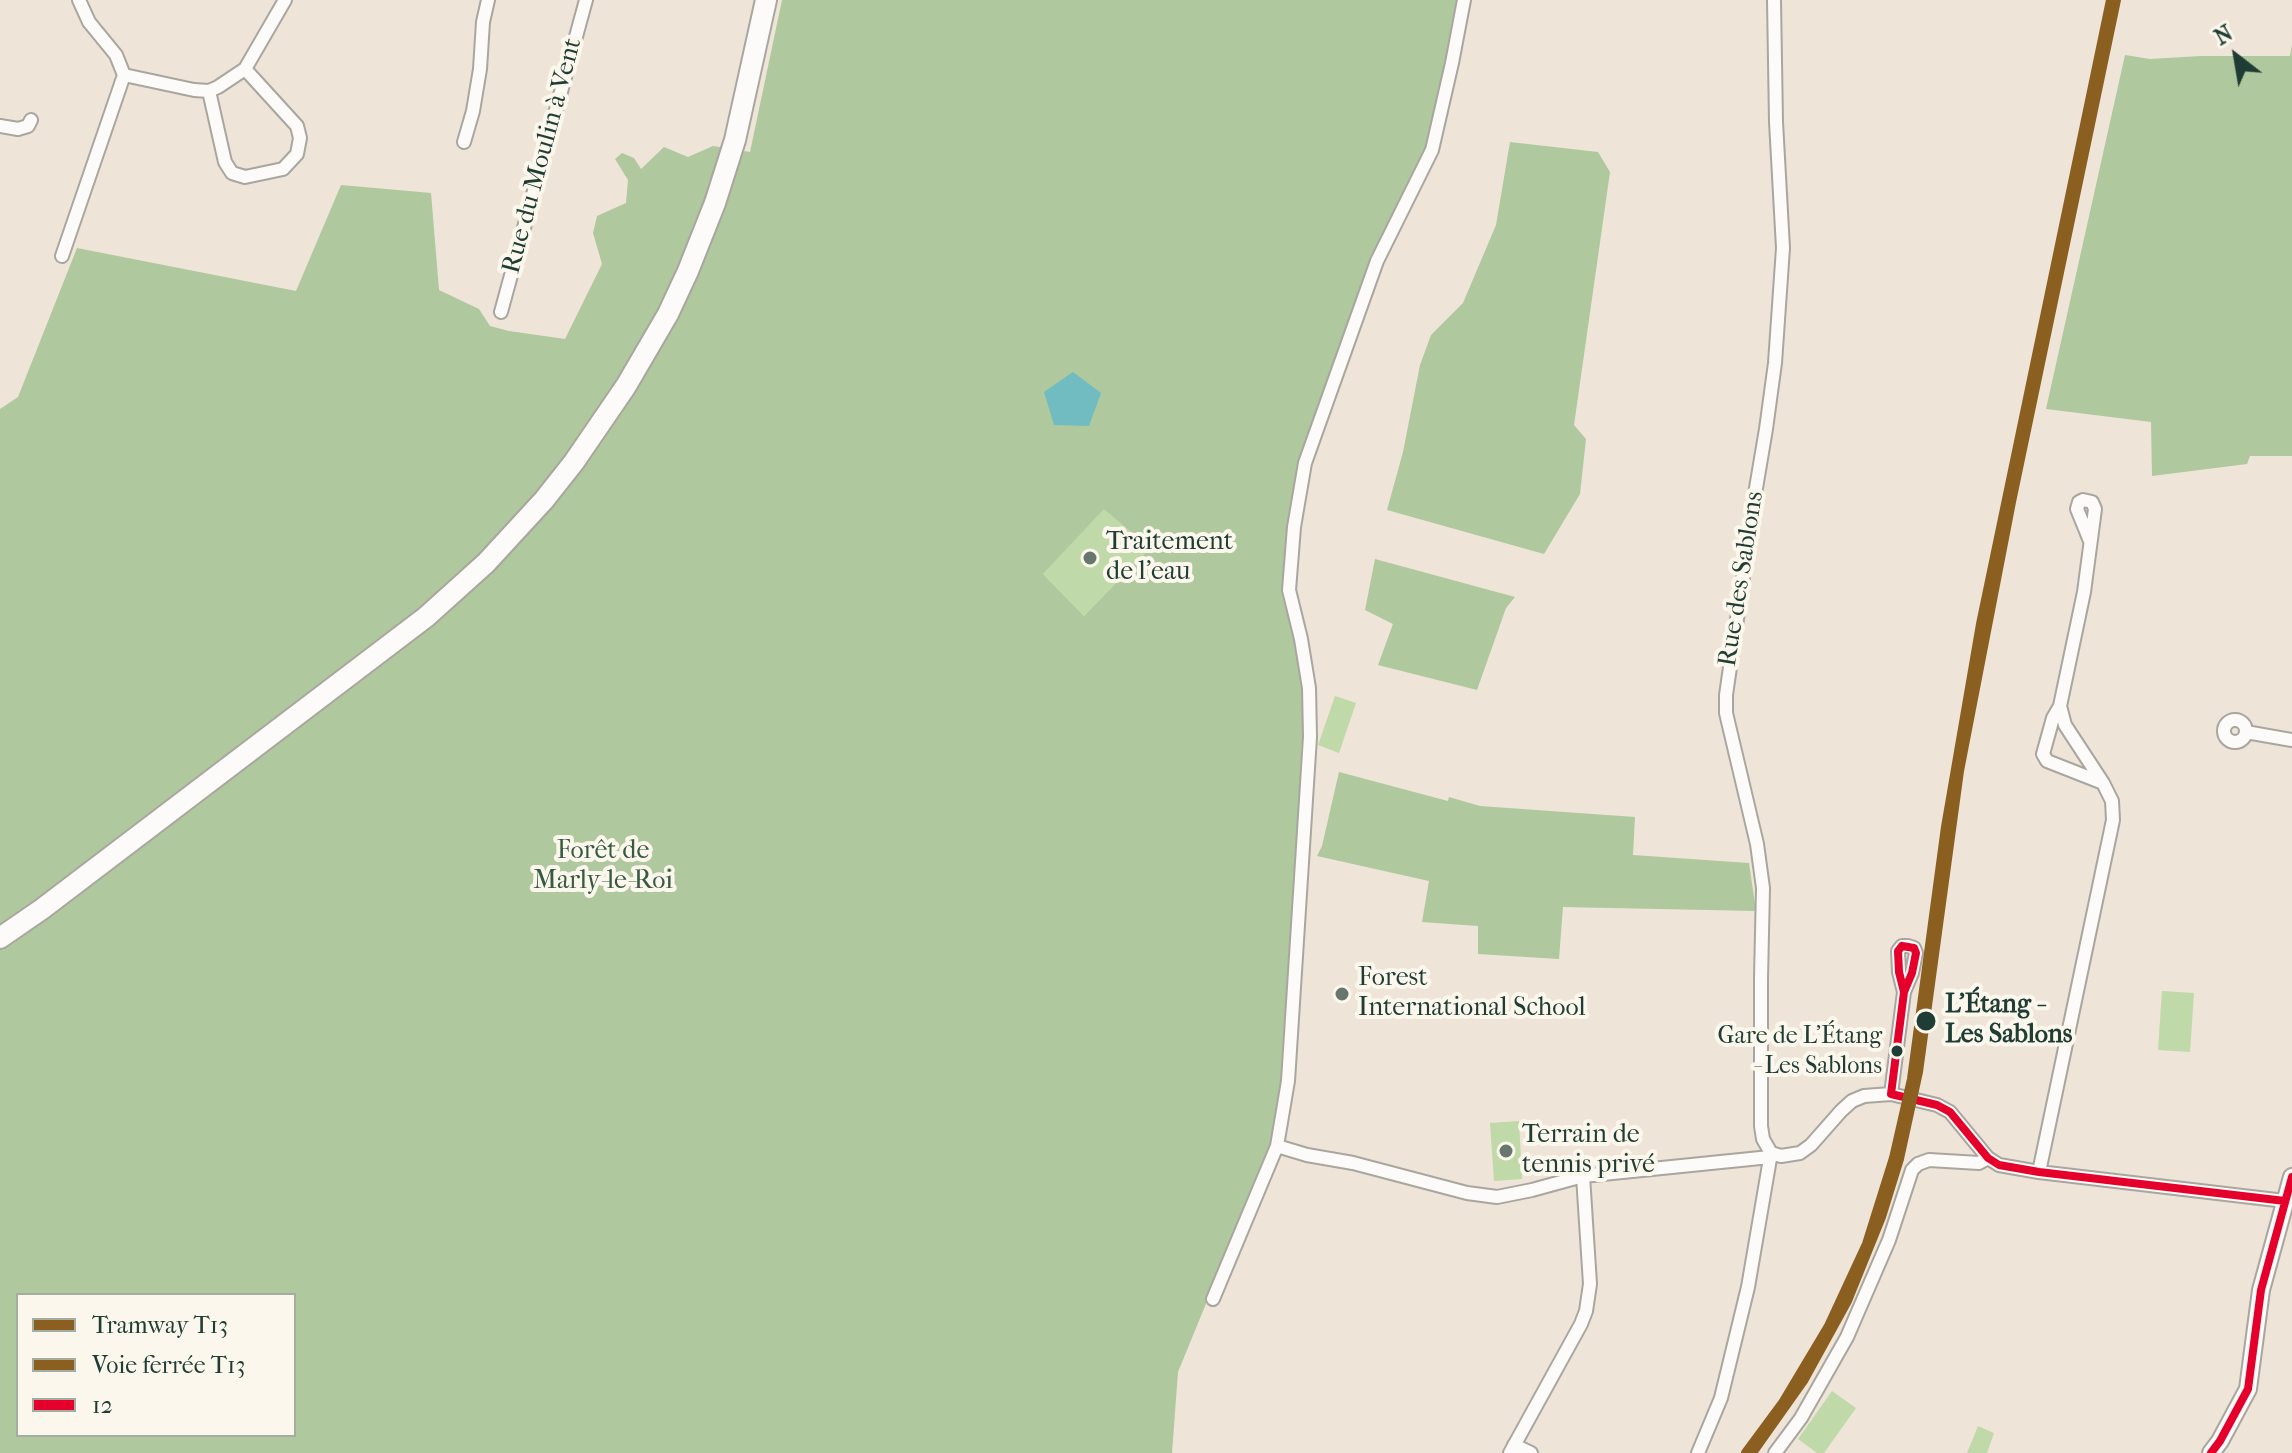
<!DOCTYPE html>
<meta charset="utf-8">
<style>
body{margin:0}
#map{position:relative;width:2292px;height:1453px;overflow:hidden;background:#eee4d8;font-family:"IM FELL French Canon",serif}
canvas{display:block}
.legend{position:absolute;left:16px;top:1293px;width:280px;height:144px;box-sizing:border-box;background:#fbf7ec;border:2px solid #a3ada2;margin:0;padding:10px 14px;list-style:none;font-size:24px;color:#1f3d34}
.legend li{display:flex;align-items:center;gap:16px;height:40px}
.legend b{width:40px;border:2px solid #a3ada2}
.north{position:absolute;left:2196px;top:16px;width:80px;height:80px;-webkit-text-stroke:6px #fbf7ec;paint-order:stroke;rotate:329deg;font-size:22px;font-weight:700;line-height:32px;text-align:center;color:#1f3d34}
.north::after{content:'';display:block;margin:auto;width:28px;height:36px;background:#1f3d34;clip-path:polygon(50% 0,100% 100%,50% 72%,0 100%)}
</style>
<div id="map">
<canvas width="2292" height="1453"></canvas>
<ul class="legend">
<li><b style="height:10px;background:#8a5f20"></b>Tramway T13</li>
<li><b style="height:10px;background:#8a5f20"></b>Voie ferrée T13</li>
<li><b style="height:10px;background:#e4002b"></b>12</li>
</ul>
<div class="north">N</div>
</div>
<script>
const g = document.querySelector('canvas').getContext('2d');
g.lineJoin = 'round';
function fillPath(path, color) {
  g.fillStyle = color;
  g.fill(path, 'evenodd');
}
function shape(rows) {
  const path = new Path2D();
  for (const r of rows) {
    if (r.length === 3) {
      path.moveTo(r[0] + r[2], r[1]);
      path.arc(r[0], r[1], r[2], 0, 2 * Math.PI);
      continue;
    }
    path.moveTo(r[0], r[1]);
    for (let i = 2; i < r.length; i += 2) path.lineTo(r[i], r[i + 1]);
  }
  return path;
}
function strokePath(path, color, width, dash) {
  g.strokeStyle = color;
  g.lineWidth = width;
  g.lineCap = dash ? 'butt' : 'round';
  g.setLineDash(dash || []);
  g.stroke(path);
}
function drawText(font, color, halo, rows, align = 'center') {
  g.font = font + ' "IM FELL French Canon",serif';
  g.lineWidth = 8;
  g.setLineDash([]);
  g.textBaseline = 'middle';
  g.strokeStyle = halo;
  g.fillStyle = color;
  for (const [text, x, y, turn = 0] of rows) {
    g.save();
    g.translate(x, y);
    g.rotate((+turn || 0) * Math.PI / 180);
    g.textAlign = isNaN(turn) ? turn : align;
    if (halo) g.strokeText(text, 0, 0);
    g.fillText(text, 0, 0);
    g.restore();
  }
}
const green = shape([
 [1104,508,1150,548,1084,616,1043,574],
 [1335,696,1356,703,1339,753,1318,745],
 [2162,991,2194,993,2190,1052,2158,1050],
 [1519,1121,1522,1179,1494,1181,1490,1123],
 [1832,1391,1856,1408,1824,1453,1817,1453,1798,1439],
 [1978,1426,1994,1433,1987,1453,1967,1453]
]);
const forest = shape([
 [782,0,1463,0,1425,155,1370,262,1298,462,1285,581,1305,688,1283,1081,1271,1145,1178,1372,1172,1453,0,1453,0,409,18,397,77,248,296,291,341,185,431,193,439,290,479,309,490,326,509,331,565,339,602,264,593,233,597,216,626,203,628,180,615,159,622,153,634,158,641,169,664,147,688,157,713,146,750,152],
 [1104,509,1150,548,1084,616,1043,574],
 [18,1295,294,1295,294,1435,18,1435],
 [2292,45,2292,456,2250,456,2247,464,2152,476,2151,422,2046,409,2125,55,2150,59,2201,56,2290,56],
 [1510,142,1598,152,1610,172,1574,425,1586,439,1580,494,1544,554,1387,510,1403,452,1420,365,1431,335,1463,303,1496,225],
 [1375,559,1515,597,1506,608,1477,690,1378,665,1393,624,1365,610],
 [1339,772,1448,801,1449,797,1480,806,1635,817,1633,855,1749,863,1756,911,1563,907,1559,959,1478,954,1478,926,1422,922,1429,881,1317,856,1322,846]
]);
const water = shape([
 [1073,372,1101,393,1089,426,1054,425,1044,392]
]);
const minor = shape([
 [124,75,194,90,209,91,218,87,245,69,285,0],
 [209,91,225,162,232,173,245,177,283,169,297,154,300,138,297,126,245,69],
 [0,126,18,129,28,126,31,120],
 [464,142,473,111,480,69,483,22,488,0],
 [62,256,124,75,116,55,89,22,79,0],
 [501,312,586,0],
 [2060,706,2053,718,2043,754,2047,761,2103,783],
 [2235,731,11],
 [2246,732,2292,740],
 [1891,1094,1904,992,1912,973,1916,953,1914,948,1908,946,1902,946,1898,951,1899,972,1904,992],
 [1277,1146,1307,1155,1353,1163,1467,1193,1497,1197,1532,1190,1583,1176,1770,1157],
 [1771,1153,1763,1139,1761,1126,1761,978,1763,888,1757,844,1726,713,1726,695,1755,494,1766,429,1775,363,1783,248,1776,122,1774,0],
 [1771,1153,1781,1156,1800,1153,1811,1145,1841,1111,1852,1101,1864,1096,1891,1094,1937,1105,1950,1112,1988,1158,1999,1165,2039,1172,2285,1201],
 [2039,1172,2113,820,2112,801,2103,783,2065,725,2060,706,2084,592,2095,509,2092,502,2083,500,2079,502,2077,509,2090,541],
 [1213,1299,1277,1146,1288,1081,1310,737,1309,688,1301,639,1289,590,1294,527,1305,463,1377,261,1432,150,1452,63,1464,0],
 [1514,1445,1531,1453],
 [1510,1453,1581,1324,1586,1311,1590,1284,1583,1176],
 [1698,1453,1721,1398,1748,1287,1771,1153],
 [1775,1453,1801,1418,1847,1337,1889,1240,1912,1170,1918,1164,1929,1160,1979,1163,1988,1158]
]);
const tertiary = shape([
 [2211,1453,2220,1441,2248,1389,2261,1290,2292,1177]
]);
const primary = shape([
 [0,938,42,909,426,617,486,563,544,500,574,462,626,386,668,314,688,271,715,203,735,140,766,0]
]);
const bus1 = shape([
 [1902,946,1914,948,1916,953,1912,973,1904,992,1899,972,1898,951,1902,946],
 [1904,992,1891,1094,1937,1105,1950,1112,1988,1158,1999,1165,2039,1172,2285,1201],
 [2211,1453,2220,1441,2248,1389,2261,1290,2292,1177]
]);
const rail1 = shape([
 [1746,1453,1783,1403,1829,1326,1867,1244,1894,1158,1912,1079,1946,827,1981,624,2111,0]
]);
const tram1 = shape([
 [1753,1453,1804,1381,1848,1301,1882,1217,1900,1159,1919,1072,1960,771,2012,502,2117,0]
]);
const markers = [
 [1090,558,8,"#67776d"],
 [1342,994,8,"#67776d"],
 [1926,1021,11,"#1f3d34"],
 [1897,1051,7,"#1f3d34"],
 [1506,1151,8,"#67776d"]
];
const busNames = [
 ["Gare de L'Étang",1882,1037],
 ["- Les Sablons",1882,1067]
];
const streetNames = [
 ["Rue du Moulin à Vent",543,156,-75],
 ["Rue des Sablons",1742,579,-81]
];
const poiNames = [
 ["Traitement",1106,543],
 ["de l'eau",1106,573],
 ["Forest",1358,979],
 ["International School",1358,1009],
 ["Terrain de",1522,1136],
 ["tennis privé",1522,1166]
];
const parkNames = [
 ["Forêt de",603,852],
 ["Marly-le-Roi",603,882]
];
const stopNames = [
 ["L'Étang -",1945,1006],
 ["Les Sablons",1945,1036]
];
fillPath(green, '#c0d9a8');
fillPath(forest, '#afc89e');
fillPath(water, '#70bcc0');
strokePath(minor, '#a8a69e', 16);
strokePath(tertiary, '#a8a69e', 20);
strokePath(primary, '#a8a69e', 24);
strokePath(minor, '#fcfbf9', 12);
strokePath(tertiary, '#fcfbf9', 16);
strokePath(primary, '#fcfbf9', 20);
strokePath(bus1, '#e4002b', 8);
strokePath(rail1, '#8a5f20', 10);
strokePath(tram1, '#8a5f20', 8);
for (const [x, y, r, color] of markers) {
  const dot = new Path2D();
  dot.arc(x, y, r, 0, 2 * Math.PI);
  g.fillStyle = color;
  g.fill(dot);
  strokePath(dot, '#fbf7ec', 3);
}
drawText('24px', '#1f3d34', '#fbf7ec', busNames, 'right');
drawText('26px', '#1f3d34', '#fbf7ec', streetNames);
drawText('26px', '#1f3d34', '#fbf7ec', poiNames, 'left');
drawText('26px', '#385a43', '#fbf7ec', parkNames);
drawText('bold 26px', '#1f3d34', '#fbf7ec', stopNames, 'left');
</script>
